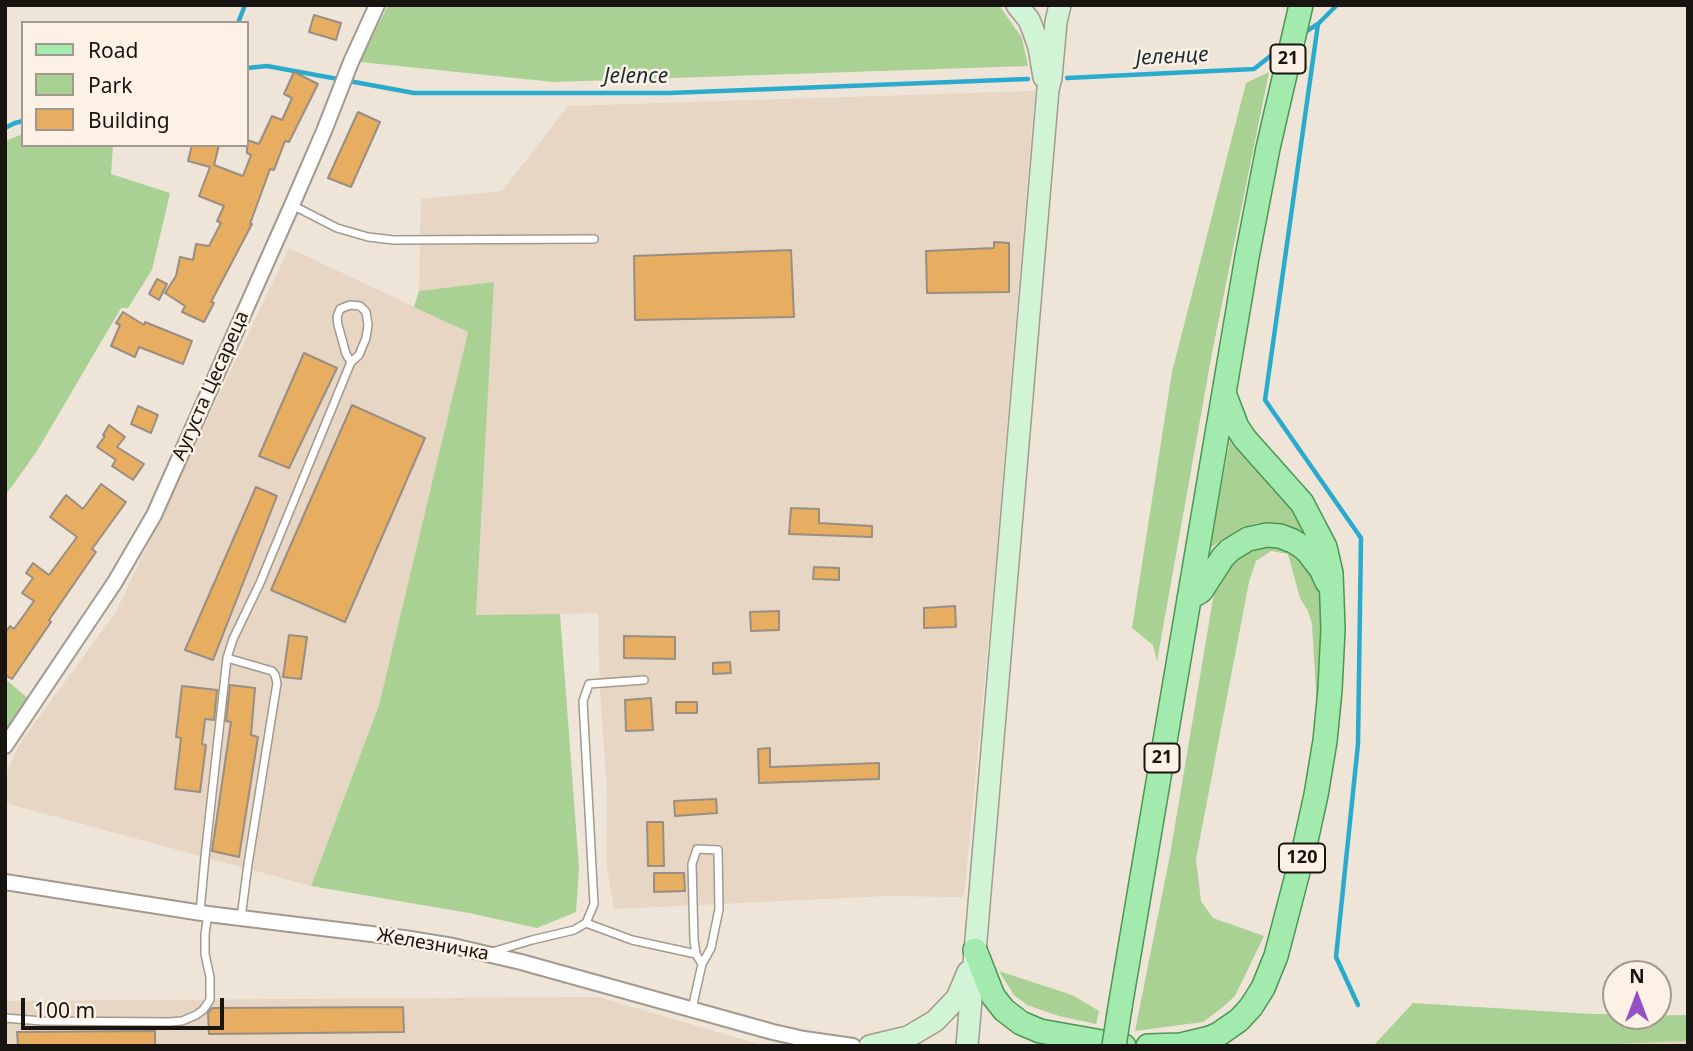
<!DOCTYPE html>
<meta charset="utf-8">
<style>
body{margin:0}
#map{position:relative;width:1693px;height:1051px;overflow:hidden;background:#eee4d7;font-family:"Noto Sans",sans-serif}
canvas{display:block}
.frame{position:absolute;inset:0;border:7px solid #181410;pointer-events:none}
.legend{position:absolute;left:21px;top:21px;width:228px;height:126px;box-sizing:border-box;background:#fcf1e4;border:2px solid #a1998f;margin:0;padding:9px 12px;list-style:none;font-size:21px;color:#181410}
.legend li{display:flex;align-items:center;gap:14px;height:35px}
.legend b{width:35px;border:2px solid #a1998f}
.north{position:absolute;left:1602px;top:960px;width:70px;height:70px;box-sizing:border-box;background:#fcf1e4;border:2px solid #a1998f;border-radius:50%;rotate:0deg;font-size:19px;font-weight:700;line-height:28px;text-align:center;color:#181410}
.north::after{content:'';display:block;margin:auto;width:24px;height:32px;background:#9750c3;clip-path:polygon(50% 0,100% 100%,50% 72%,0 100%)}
.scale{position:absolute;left:21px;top:998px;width:203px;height:32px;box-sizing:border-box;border:4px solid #181410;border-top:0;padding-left:9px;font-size:21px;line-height:24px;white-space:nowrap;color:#181410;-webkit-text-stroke:5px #fcf1e4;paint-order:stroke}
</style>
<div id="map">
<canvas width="1693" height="1051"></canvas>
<div class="frame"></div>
<ul class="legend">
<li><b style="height:9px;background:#a3eaae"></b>Road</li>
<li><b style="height:19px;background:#a9d194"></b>Park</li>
<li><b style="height:19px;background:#e7ad60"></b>Building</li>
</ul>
<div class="north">N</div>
<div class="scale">100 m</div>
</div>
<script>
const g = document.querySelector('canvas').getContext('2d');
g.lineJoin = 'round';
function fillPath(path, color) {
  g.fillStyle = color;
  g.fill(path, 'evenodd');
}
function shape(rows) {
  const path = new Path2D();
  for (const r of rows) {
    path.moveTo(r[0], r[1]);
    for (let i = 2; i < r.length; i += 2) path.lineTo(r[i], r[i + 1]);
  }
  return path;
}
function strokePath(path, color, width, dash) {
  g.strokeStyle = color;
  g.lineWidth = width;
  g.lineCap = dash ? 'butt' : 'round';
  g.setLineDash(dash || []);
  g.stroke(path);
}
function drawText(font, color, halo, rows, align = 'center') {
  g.font = font + ' "Noto Sans",sans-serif';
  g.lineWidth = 5;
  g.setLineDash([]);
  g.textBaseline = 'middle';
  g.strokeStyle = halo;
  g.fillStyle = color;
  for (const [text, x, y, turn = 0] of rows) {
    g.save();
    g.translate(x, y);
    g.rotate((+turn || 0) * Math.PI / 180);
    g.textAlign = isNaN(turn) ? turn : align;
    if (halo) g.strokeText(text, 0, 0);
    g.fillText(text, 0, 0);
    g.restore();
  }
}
const built = shape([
 [1035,91,992,601,964,897,886,896,614,909,607,868,607,791,600,691,598,613,476,616,494,282,419,291,421,199,502,191,568,106],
 [289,248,468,332,379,705,311,886,5,803,5,777,18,746,116,612],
 [598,997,765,1046,5,1046,5,1001],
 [1688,1041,1688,1046,1567,1046]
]);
const green = shape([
 [388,5,999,5,1022,38,1028,66,554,82,360,62],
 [1269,72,1212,353,1157,661,1153,645,1132,628,1172,372,1246,83],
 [23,134,23,145,113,145,111,174,170,193,152,270,128,308,121,308,37,451,5,496,5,141],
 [494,282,476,615,560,614,579,868,576,912,537,928,469,913,311,886,379,705,468,332,414,307,419,291],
 [1230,439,1266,470,1311,534,1278,524,1258,523,1242,527,1210,548],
 [1281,542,1304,560,1321,594,1320,603,1322,637,1317,708,1312,624,1308,611,1300,598,1288,554,1271,551,1256,561,1249,582,1196,859,1201,901,1213,918,1264,936,1235,996,1223,1007,1203,1022,1135,1031,1170,855,1214,593,1231,564,1258,544],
 [5,679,29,699,5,735],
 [999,971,1072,995,1099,1011,1096,1024,1059,1016,1027,1005,1014,995],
 [1413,1003,1591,1014,1616,1014,1616,1016,1688,1015,1688,1041,1567,1046,1373,1046]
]);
const stream = shape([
 [238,23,245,5],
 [1318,24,1265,400,1361,538,1358,744,1336,957,1358,1005],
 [1305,32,1318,24,1337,5],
 [247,68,267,66,414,93,669,93,1028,79],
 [1067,78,1254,69,1273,54],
 [5,128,15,123,23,121]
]);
const building = shape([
 [314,15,341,23,336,40,309,32,314,15],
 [294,72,318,84,289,142,285,141,274,170,270,169,250,224,252,224,211,302,214,303,204,322,182,312,185,306,165,293,176,276,180,257,193,260,196,244,209,246,221,223,217,221,224,206,199,196,210,167,188,161,192,145,219,145,214,165,243,176,251,155,247,153,247,140,259,144,272,116,282,120,292,98,284,94,294,72],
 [358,112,380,122,351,187,328,178,358,112],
 [994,242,1009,243,1009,292,927,293,926,251,994,248,994,242],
 [791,250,794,317,635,320,634,256,791,250],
 [157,279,167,284,159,300,149,294,157,279],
 [123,312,144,325,145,322,192,341,183,364,139,347,135,357,111,346,120,325,116,323,123,312],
 [304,353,337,368,289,468,259,456,304,353],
 [352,405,425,438,345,622,271,590,352,405],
 [138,406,158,415,151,433,131,424,138,406],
 [109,425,125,437,117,447,144,464,133,480,112,466,116,460,97,447,105,436,103,435,109,425],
 [101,484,126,502,92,549,96,552,49,620,51,622,12,679,5,675,5,633,10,626,14,629,34,601,22,593,33,578,26,573,33,563,49,575,77,537,50,517,66,495,83,509,101,484],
 [256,487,277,496,213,660,185,650,256,487],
 [791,508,819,509,819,523,872,526,872,537,789,534,791,508],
 [814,567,839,568,839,580,813,579,814,567],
 [955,606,956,627,924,628,924,608,955,606],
 [779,611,779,630,751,631,750,612,779,611],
 [289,635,307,637,301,679,283,677,289,635],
 [624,636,675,637,675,659,624,658,624,636],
 [730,662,731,673,713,674,713,663,730,662],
 [230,685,255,688,251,735,258,737,239,857,212,851,231,722,226,721,230,685],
 [182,686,217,690,214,720,205,719,202,744,206,745,200,792,175,789,181,738,176,737,182,686],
 [651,698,653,730,626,731,625,700,651,698],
 [676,702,697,702,697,713,676,713,676,702],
 [770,748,770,767,879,763,879,779,759,783,758,749,770,748],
 [716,799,717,813,675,816,674,801,716,799],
 [647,822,663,822,664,866,648,866,647,822],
 [654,873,684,873,685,891,654,892,654,873],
 [403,1007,404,1032,209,1034,208,1013,212,1008,403,1007],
 [155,1031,155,1046,18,1046,17,1032,155,1031]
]);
const service = shape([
 [292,205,337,228,368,237,394,240,594,239],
 [227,658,272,671,275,675,277,683,248,864,241,918],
 [200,912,205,857,227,658,233,639,260,583,351,362,359,355,366,338,368,325,366,312,360,306,350,305,340,309,337,317,338,325,346,354,351,362],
 [586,923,632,940,696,954],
 [492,952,532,940,574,930,586,923,594,904,583,701,589,684,644,680],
 [692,1009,702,964,711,948,719,909,718,850,697,849,692,864,694,940,696,954,702,964],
 [5,1018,42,1021,169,1022,182,1021,196,1015,203,1010,210,1000,210,977,205,954,205,934,208,914]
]);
const minor = shape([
 [5,746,115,582,154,515,292,205,324,131,351,62,377,5],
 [5,882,208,914,404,938,453,946,521,962,773,1032,804,1039,853,1046]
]);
const secondary = shape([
 [1017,5,1029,20,1033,30,1039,47,1044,77],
 [870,1046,908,1037,935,1021,957,998,968,972],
 [967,1046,1048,89,1051,78,1056,22,1060,5]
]);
const primary = shape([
 [1189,598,1201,591,1223,557,1230,550,1248,539,1267,535,1280,536,1293,541,1301,546,1308,552,1321,569,1327,582],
 [975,950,993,996,1004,1010,1021,1023,1040,1031,1124,1046],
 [1120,1007,1247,257,1268,148,1301,5],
 [1148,1046,1181,1045,1210,1038,1219,1034,1239,1020,1251,1007,1263,988,1276,956,1305,845,1316,795,1325,741,1330,690,1333,629,1331,573,1325,547,1302,503,1245,439,1237,427,1224,393]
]);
const primaryBridge = shape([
 [1114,1046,1120,1007]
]);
const shields = [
 [1288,59,35],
 [1162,758,35],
 [1302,858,46]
];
const shieldNames = [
 ["21",1288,59],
 ["21",1162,758],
 ["120",1302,858]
];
const streetNames = [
 ["Аугуста Цесареца",211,386,-66],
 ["Железничка",433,945,10]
];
const waterNames = [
 ["Јеленце",1172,57,-3],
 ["Jelence",636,77]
];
fillPath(built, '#e6d6c3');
fillPath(green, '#a9d194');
strokePath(stream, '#2aaacd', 4.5);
fillPath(building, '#e7ad60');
strokePath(building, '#988e83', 2);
strokePath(service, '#a3998d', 10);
strokePath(minor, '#a3998d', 18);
strokePath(secondary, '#a3998d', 24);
strokePath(primary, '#4b9654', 26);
strokePath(service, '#fff', 7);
strokePath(minor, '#fff', 14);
strokePath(secondary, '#d1f4d6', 21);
strokePath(primary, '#a3eaae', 23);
strokePath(primaryBridge, '#4b9654', 26, []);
strokePath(primaryBridge, '#a3eaae', 23);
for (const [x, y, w] of shields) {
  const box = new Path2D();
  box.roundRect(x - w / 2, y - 14.5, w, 29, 5);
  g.fillStyle = '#fcf1e4';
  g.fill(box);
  strokePath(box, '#181410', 2);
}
drawText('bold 18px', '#181410', null, shieldNames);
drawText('19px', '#181410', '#fcf1e4', streetNames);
drawText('italic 21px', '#192d34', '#fcf1e4', waterNames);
</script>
